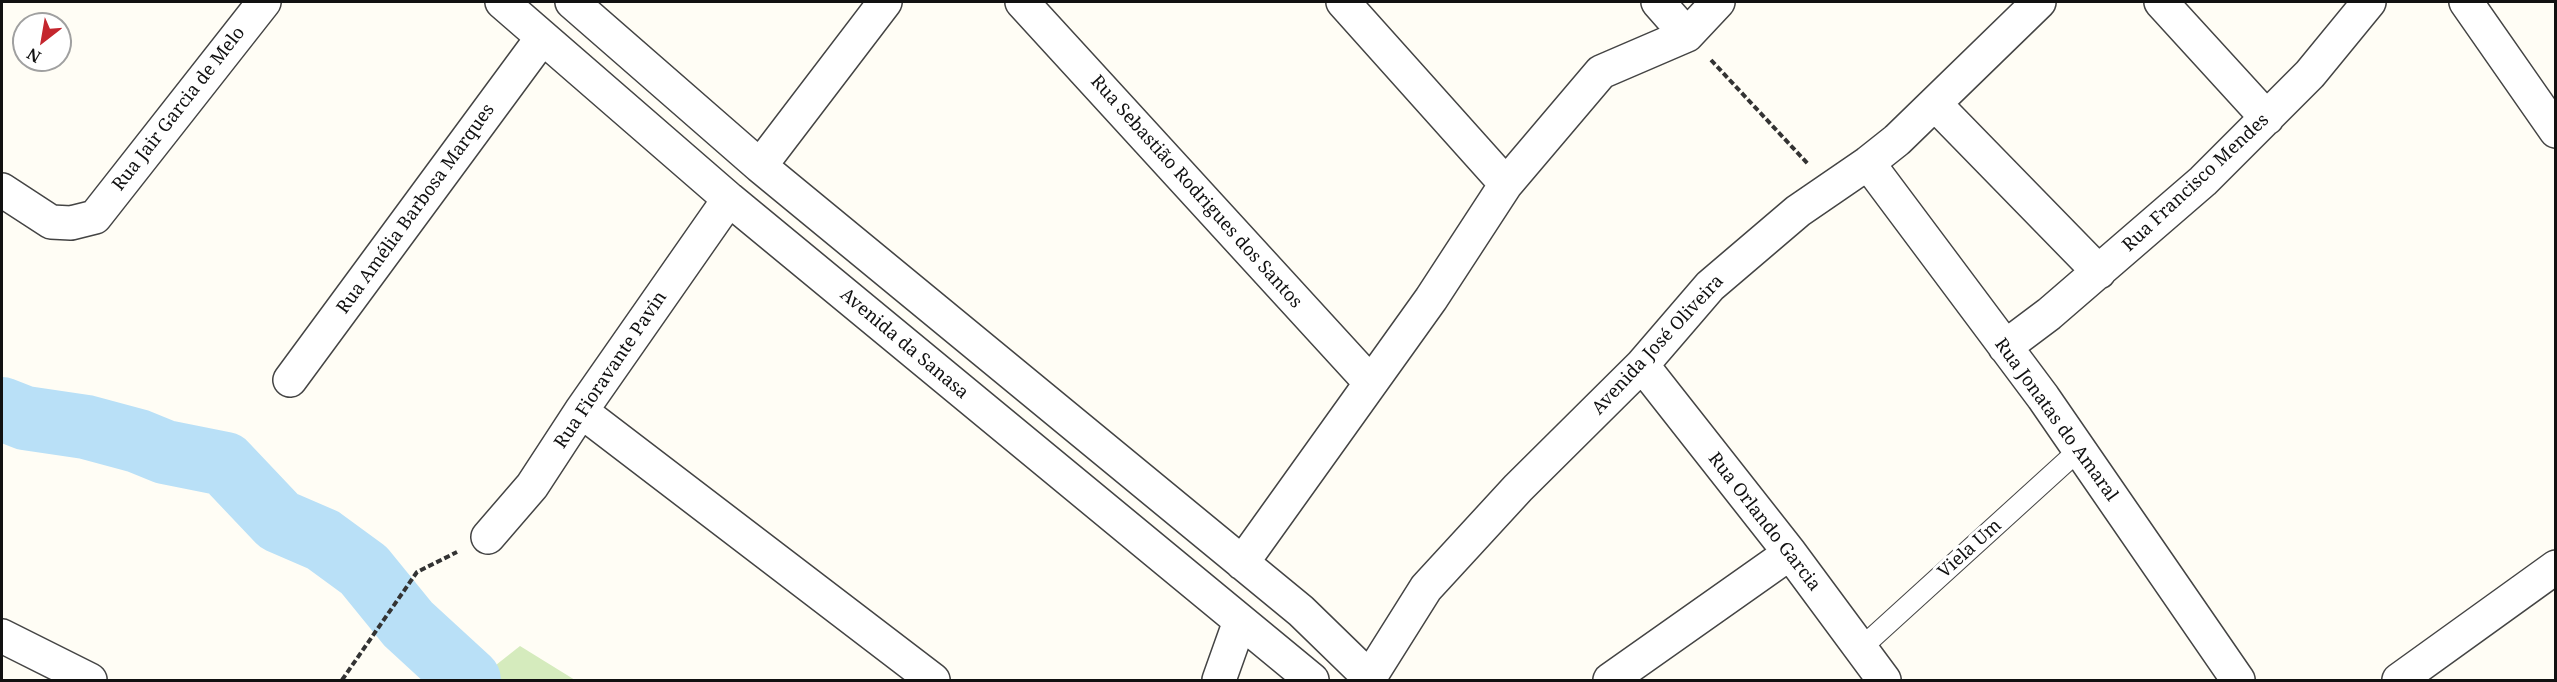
<!DOCTYPE html>
<meta charset="utf-8">
<style>
body{margin:0}
#map{position:relative;width:2557px;height:682px;overflow:hidden;background:#fffdf5;font-family:"Noto Serif",serif}
canvas{display:block}
.frame{position:absolute;inset:0;border:3px solid #111;pointer-events:none}
.north{position:absolute;left:12px;top:12px;width:60px;height:60px;box-sizing:border-box;background:#fff;border:2px solid #a0a0a0;border-radius:50%;rotate:211deg;font-size:16px;font-weight:700;line-height:24px;text-align:center;color:#111}
.north::after{content:'';display:block;margin:auto;width:21px;height:27px;background:#c4262e;clip-path:polygon(50% 0,100% 100%,50% 72%,0 100%)}
</style>
<div id="map">
<canvas width="2557" height="682"></canvas>
<div class="frame"></div>
<div class="north">N</div>
</div>
<script>
const g = document.querySelector('canvas').getContext('2d');
g.lineJoin = 'round';
function fillPath(path, color) {
  g.fillStyle = color;
  g.fill(path, 'evenodd');
}
function shape(rows) {
  const path = new Path2D();
  for (const r of rows) {
    path.moveTo(r[0], r[1]);
    for (let i = 2; i < r.length; i += 2) path.lineTo(r[i], r[i + 1]);
  }
  return path;
}
function strokePath(path, color, width, dash) {
  g.strokeStyle = color;
  g.lineWidth = width;
  g.lineCap = dash ? 'butt' : 'round';
  g.setLineDash(dash || []);
  g.stroke(path);
}
function drawText(font, color, halo, rows, align = 'center') {
  g.font = font + ' "Noto Serif",serif';
  g.lineWidth = 6;
  g.setLineDash([]);
  g.textBaseline = 'middle';
  g.strokeStyle = halo;
  g.fillStyle = color;
  for (const [text, x, y, turn = 0] of rows) {
    g.save();
    g.translate(x, y);
    g.rotate((+turn || 0) * Math.PI / 180);
    g.textAlign = isNaN(turn) ? turn : align;
    if (halo) g.strokeText(text, 0, 0);
    g.fillText(text, 0, 0);
    g.restore();
  }
}
const green = shape([
 [520,646,575,680,477,680]
]);
const river = shape([
 [2,409,25,418,86,427,138,441,165,452,225,464,279,521,323,540,364,570,408,624,469,680]
]);
const path = shape([
 [1711,60,1808,164],
 [342,680,417,572,457,552]
]);
const lane = shape([
 [1860,649,2079,450]
]);
const street = shape([
 [502,2,729,199,1312,680],
 [572,2,760,166,1301,611,1372,680],
 [1022,2,1370,382],
 [1343,2,1506,184],
 [1658,2,1687,35],
 [2161,2,2267,118],
 [2466,2,2556,131],
 [1935,104,2099,272],
 [1868,163,2043,397,2238,680],
 [760,166,885,2],
 [2,190,51,222,71,223,95,217,264,2],
 [2005,347,2049,314,2203,181,2310,74,2369,2],
 [1642,365,1790,553,1884,680],
 [290,380,542,38],
 [581,411,933,680],
 [488,537,532,486,581,411,729,199],
 [1242,563,1431,299,1506,184,1601,72,1687,35,1718,2],
 [2,636,90,680],
 [1370,677,1426,588,1518,488,1642,365,1710,286,1798,211,1868,163,1897,140,2039,2],
 [1219,680,1240,621],
 [1610,680,1790,553],
 [2399,680,2556,567]
]);
const streetNames = [
 ["Rua Jair Garcia de Melo",179,109,-52],
 ["Rua Francisco Mendes",2196,183,-43],
 ["Rua Sebastião Rodrigues dos Santos",1196,192,48],
 ["Rua Amélia Barbosa Marques",416,209,-54],
 ["Avenida da Sanasa",904,344,40],
 ["Avenida José Oliveira",1658,345,-47],
 ["Rua Fioravante Pavin",611,370,-56],
 ["Rua Jonatas do Amaral",2056,420,54],
 ["Rua Orlando Garcia",1764,522,52],
 ["Viela Um",1970,549,-42]
];
fillPath(green, '#d5ebbd');
strokePath(river, '#b9e0f7', 64);
strokePath(lane, '#444', 22);
strokePath(street, '#444', 36);
strokePath(path, '#333', 4, [6, 3]);
strokePath(lane, '#fff', 20);
strokePath(street, '#fff', 33);
drawText('18px', '#111', '#fff', streetNames);
</script>
